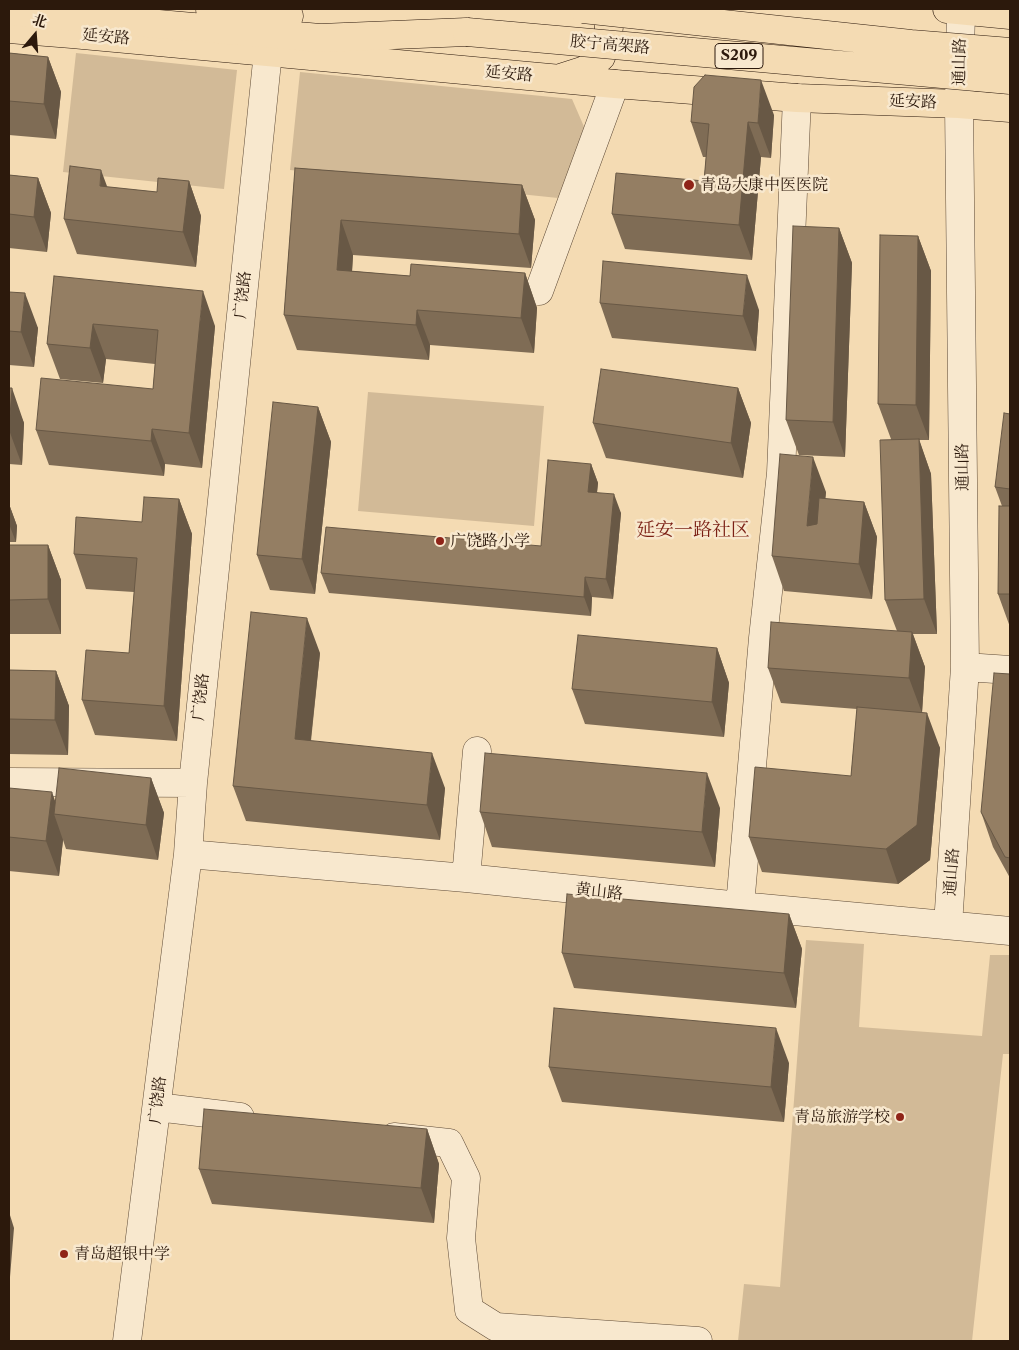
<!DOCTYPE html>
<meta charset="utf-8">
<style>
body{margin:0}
#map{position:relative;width:1019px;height:1350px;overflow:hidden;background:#f4dbb3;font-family:"Libre Caslon Text","Noto Serif SC",serif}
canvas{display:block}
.frame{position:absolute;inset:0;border:10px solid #2c190c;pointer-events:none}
.north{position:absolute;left:10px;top:10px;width:50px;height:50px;-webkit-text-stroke:4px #f8e8ce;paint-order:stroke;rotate:18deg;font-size:14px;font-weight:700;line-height:20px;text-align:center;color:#2c190c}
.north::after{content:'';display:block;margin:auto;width:18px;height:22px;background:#2c190c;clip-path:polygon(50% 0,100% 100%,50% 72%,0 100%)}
</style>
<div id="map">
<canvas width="1019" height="1350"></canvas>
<div class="frame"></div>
<div class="north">北</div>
</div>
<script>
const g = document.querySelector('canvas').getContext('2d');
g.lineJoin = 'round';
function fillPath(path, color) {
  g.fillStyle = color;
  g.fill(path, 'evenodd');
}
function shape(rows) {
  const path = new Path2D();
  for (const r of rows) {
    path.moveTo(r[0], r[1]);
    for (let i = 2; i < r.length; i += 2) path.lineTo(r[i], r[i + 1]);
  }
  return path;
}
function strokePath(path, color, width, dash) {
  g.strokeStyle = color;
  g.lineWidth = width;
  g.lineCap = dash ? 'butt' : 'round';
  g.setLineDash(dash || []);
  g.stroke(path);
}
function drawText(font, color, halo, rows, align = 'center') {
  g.font = font + ' "Libre Caslon Text","Noto Serif SC",serif';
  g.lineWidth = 5;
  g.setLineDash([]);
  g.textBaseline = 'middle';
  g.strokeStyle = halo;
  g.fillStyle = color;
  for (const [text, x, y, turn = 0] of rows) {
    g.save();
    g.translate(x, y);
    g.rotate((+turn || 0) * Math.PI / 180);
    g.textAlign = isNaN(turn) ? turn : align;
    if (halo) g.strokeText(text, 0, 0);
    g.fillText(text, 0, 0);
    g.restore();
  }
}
const green = shape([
 [76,53,237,70,224,189,63,172],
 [300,72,572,99,585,129,558,198,290,170],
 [368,392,544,406,534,526,358,511],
 [806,940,864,944,859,1027,982,1036,990,955,1010,955,1010,1054,1003,1054,972,1341,738,1341,744,1284,780,1287]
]);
const minor = shape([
 [539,291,615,84],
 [965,667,1010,670],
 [9,782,193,783],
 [188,854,466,878,740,906,1010,931],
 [466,878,477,751],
 [740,906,763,638,781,473,797,98],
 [948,925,965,667,959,104,961,9],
 [157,1107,240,1117],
 [394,1137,449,1143,466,1178,461,1238,469,1310,496,1327,698,1341],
 [127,1341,188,854,193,783,268,52]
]);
const major = shape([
 [947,9,1010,15],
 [9,29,72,34,615,84,797,98,959,104,1010,108],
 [560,78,585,70,601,57,608,35,611,9]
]);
const highway = shape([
 [210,9,289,16],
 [9,11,320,38,467,32]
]);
const highwayBridge = shape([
 [583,9,911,44,1010,52],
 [467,32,1010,80]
]);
const wall = shape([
 [9,53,48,57,61,92,56,139,9,135],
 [774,115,771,158,761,157,752,260,625,249,612,214,704,181,706,157,703,157,691,122],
 [295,168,522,185,535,220,531,268,353,255,352,271,410,276,525,273,537,308,534,353,430,345,429,360,297,350,284,315],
 [9,175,38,178,51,213,47,252,9,248],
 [189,181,201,216,196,267,77,254,64,219,108,187,157,192],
 [839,228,852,263,845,457,799,455,786,420],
 [918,236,931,271,929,440,919,440,931,474,937,634,913,634,925,667,922,712,940,748,930,860,898,884,762,872,749,837,851,776,857,709,781,703,768,668,897,631,885,600,891,439,878,404],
 [54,276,215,326,202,468,165,464,164,476,49,465,36,430,153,389,155,364,106,359,103,383,60,379,47,344],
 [9,292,38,328,34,367,9,365],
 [600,303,759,310,756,351,612,338],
 [9,388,24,423,22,465,9,464],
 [738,388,751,423,743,478,606,458,593,423],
 [318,407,331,442,315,594,270,590,257,555],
 [1010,414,1010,627,998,594,1002,506,995,487],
 [591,464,598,483,597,492,621,513,613,599,592,597,591,616,329,593,321,573,541,546],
 [826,492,825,499,864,502,877,537,872,599,784,591,772,556],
 [179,499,192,534,177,741,95,735,82,700,129,653,134,592,86,589,74,554,142,522],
 [9,504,17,526,16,542,9,542],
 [9,545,48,545,61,580,61,634,9,634],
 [717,648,729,683,724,737,585,724,572,689],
 [320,653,311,741,445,788,440,840,246,821,233,786],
 [9,670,56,671,69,706,68,755,9,754],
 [1010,674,1010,878,993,847,981,812],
 [151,778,164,813,158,860,66,849,63,840,59,876,9,871,9,788,55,802],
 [720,808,715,867,492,847,480,812],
 [789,914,802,949,796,1008,574,988,562,953],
 [789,1063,784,1122,562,1102,549,1067],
 [427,1129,439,1164,434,1223,212,1204,199,1169]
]);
const shadedWall = shape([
 [48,57,61,92,56,139,44,104],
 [761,80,774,115,771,158,758,123],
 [748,122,761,157,752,260,739,225],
 [101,170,114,205,100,186],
 [38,178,51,213,47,252,34,217],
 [189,181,201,216,196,267,183,232],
 [522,185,535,220,531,268,519,234],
 [341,220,353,255,350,305,337,270],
 [839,228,852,263,845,457,833,422],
 [918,236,931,271,929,440,916,405],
 [525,273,537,308,534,353,521,318],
 [747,275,759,310,756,351,743,316],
 [203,291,215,326,202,468,189,433],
 [25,293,38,328,34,367,21,332],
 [417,310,430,345,429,360,416,325],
 [93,324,106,359,103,383,90,348],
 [12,388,24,423,22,465,9,430],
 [738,388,751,423,743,478,731,443],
 [318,407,331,442,315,594,302,559],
 [152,429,165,464,164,476,151,441],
 [919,439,931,474,937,634,924,599],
 [813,457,826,492,820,561,807,526],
 [591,464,598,483,595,511,588,492],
 [614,494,621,513,613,599,606,579],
 [179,499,192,534,177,741,164,706],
 [864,502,877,537,872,599,859,564],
 [9,504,17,526,16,542,9,524],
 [48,545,61,580,61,634,48,599],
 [585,577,592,597,591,616,584,597],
 [307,618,320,653,307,774,295,739],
 [912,632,925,667,922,713,909,678],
 [717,648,729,683,724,737,712,702],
 [56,671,69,706,68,755,55,720],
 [927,713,940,748,930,860,898,884,886,849],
 [432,753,445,788,440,840,427,805],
 [707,773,720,808,715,867,702,832],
 [151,778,164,813,158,860,146,825],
 [52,792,60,815,54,814,63,840,59,876,46,841],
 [789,914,802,949,796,1008,784,973],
 [776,1028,789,1063,784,1122,771,1087],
 [427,1129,439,1164,434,1223,421,1188],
 [9,1212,14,1228,10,1277,9,1274]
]);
const building = shape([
 [9,53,48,57,44,104,9,101,9,53],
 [705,75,761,80,758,123,748,122,739,225,612,214,616,173,704,181,709,124,691,122,694,87,705,75],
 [70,166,101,170,100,186,157,192,158,178,189,181,183,232,64,219,70,166],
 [295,168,522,185,519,234,341,220,337,270,410,276,411,264,525,273,521,318,417,310,416,325,284,315,295,168],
 [9,175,38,178,34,217,9,214,9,175],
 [793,226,839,228,833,422,786,420,793,226],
 [880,235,918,236,916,405,878,404,880,235],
 [603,261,747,275,743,316,600,303,603,261],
 [54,276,203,291,189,433,152,429,151,441,36,430,41,378,153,389,158,330,93,324,90,348,47,344,54,276],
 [9,292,25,293,21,332,9,331,9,292],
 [601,369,738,388,731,443,593,423,601,369],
 [9,388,12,388,9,430,9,388],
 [273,402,318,407,302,559,257,555,273,402],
 [1004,413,1010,414,1010,489,995,487,1004,413],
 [919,439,924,599,885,600,880,440,919,439],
 [780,454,813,457,807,526,817,524,819,498,864,502,859,564,772,556,780,454],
 [548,460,591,464,588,492,614,494,606,579,585,577,584,597,321,573,326,527,541,546,548,460],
 [144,497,179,499,164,706,82,700,86,650,129,653,137,558,74,554,76,517,142,522,144,497],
 [999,506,1010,506,1010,594,998,594,999,506],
 [9,545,48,545,48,599,9,600,9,545],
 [251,612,307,618,295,739,432,753,427,805,233,786,251,612],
 [771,622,912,632,909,678,768,668,771,622],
 [578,635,717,648,712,702,572,689,578,635],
 [9,670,56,671,55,720,9,719,9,670],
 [994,673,1010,674,1010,858,1005,857,981,812,994,673],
 [857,707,927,713,917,825,886,849,749,837,755,767,851,776,857,707],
 [485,753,707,773,702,832,480,812,485,753],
 [59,768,151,778,146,825,54,814,59,768],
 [9,788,52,792,46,841,9,837,9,788],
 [567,894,789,914,784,973,562,953,567,894],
 [554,1008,776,1028,771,1087,549,1067,554,1008],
 [204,1109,427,1129,421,1188,199,1169,204,1109]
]);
const markers = [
 [689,185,6,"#8f2418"],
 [440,541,5,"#8f2418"],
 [900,1117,5,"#8f2418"],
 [64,1254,5,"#8f2418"]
];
const shields = [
 [739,56,48]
];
const shieldNames = [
 ["S209",739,56]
];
const streetNames = [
 ["延安路",106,37,5],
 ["胶宁高架路",610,45,5],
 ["通山路",960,62,-89],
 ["延安路",509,74,5],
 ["延安路",913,102,2],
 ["广饶路",243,295,-84],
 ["通山路",963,467,-91],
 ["广饶路",201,697,-84],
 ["通山路",952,872,-86],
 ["黄山路",599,892,6],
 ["广饶路",158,1100,-83]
];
const poiNames = [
 ["青岛大康中医医院",700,185],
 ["广饶路小学",450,541],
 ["青岛旅游学校",890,1117,"right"],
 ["青岛超银中学",74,1254]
];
const quarterNames = [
 ["延安一路社区",693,531]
];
fillPath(green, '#d2ba97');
strokePath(minor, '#5e4a36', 29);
strokePath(major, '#2c190c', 29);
strokePath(highway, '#2c190c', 29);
strokePath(minor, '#f8e8ce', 28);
strokePath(major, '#f4dbb3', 28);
strokePath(highway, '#f4dbb3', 28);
strokePath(highwayBridge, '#2c190c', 29, []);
strokePath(highwayBridge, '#f4dbb3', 28);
fillPath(wall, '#7f6c55');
fillPath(shadedWall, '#685845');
fillPath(building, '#947e63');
strokePath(building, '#685845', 1);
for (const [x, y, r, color] of markers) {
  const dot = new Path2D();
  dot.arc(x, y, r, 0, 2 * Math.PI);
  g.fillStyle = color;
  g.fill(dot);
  strokePath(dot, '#f8e8ce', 2);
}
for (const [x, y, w] of shields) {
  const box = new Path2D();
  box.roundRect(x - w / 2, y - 12.5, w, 25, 4);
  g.fillStyle = '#f8e8ce';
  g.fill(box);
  strokePath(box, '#2c190c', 1);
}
drawText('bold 15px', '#2c190c', null, shieldNames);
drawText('16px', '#2c190c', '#f8e8ce', streetNames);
drawText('16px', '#2c190c', '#f8e8ce', poiNames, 'left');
drawText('19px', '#7a1f14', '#f8e8ce', quarterNames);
</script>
